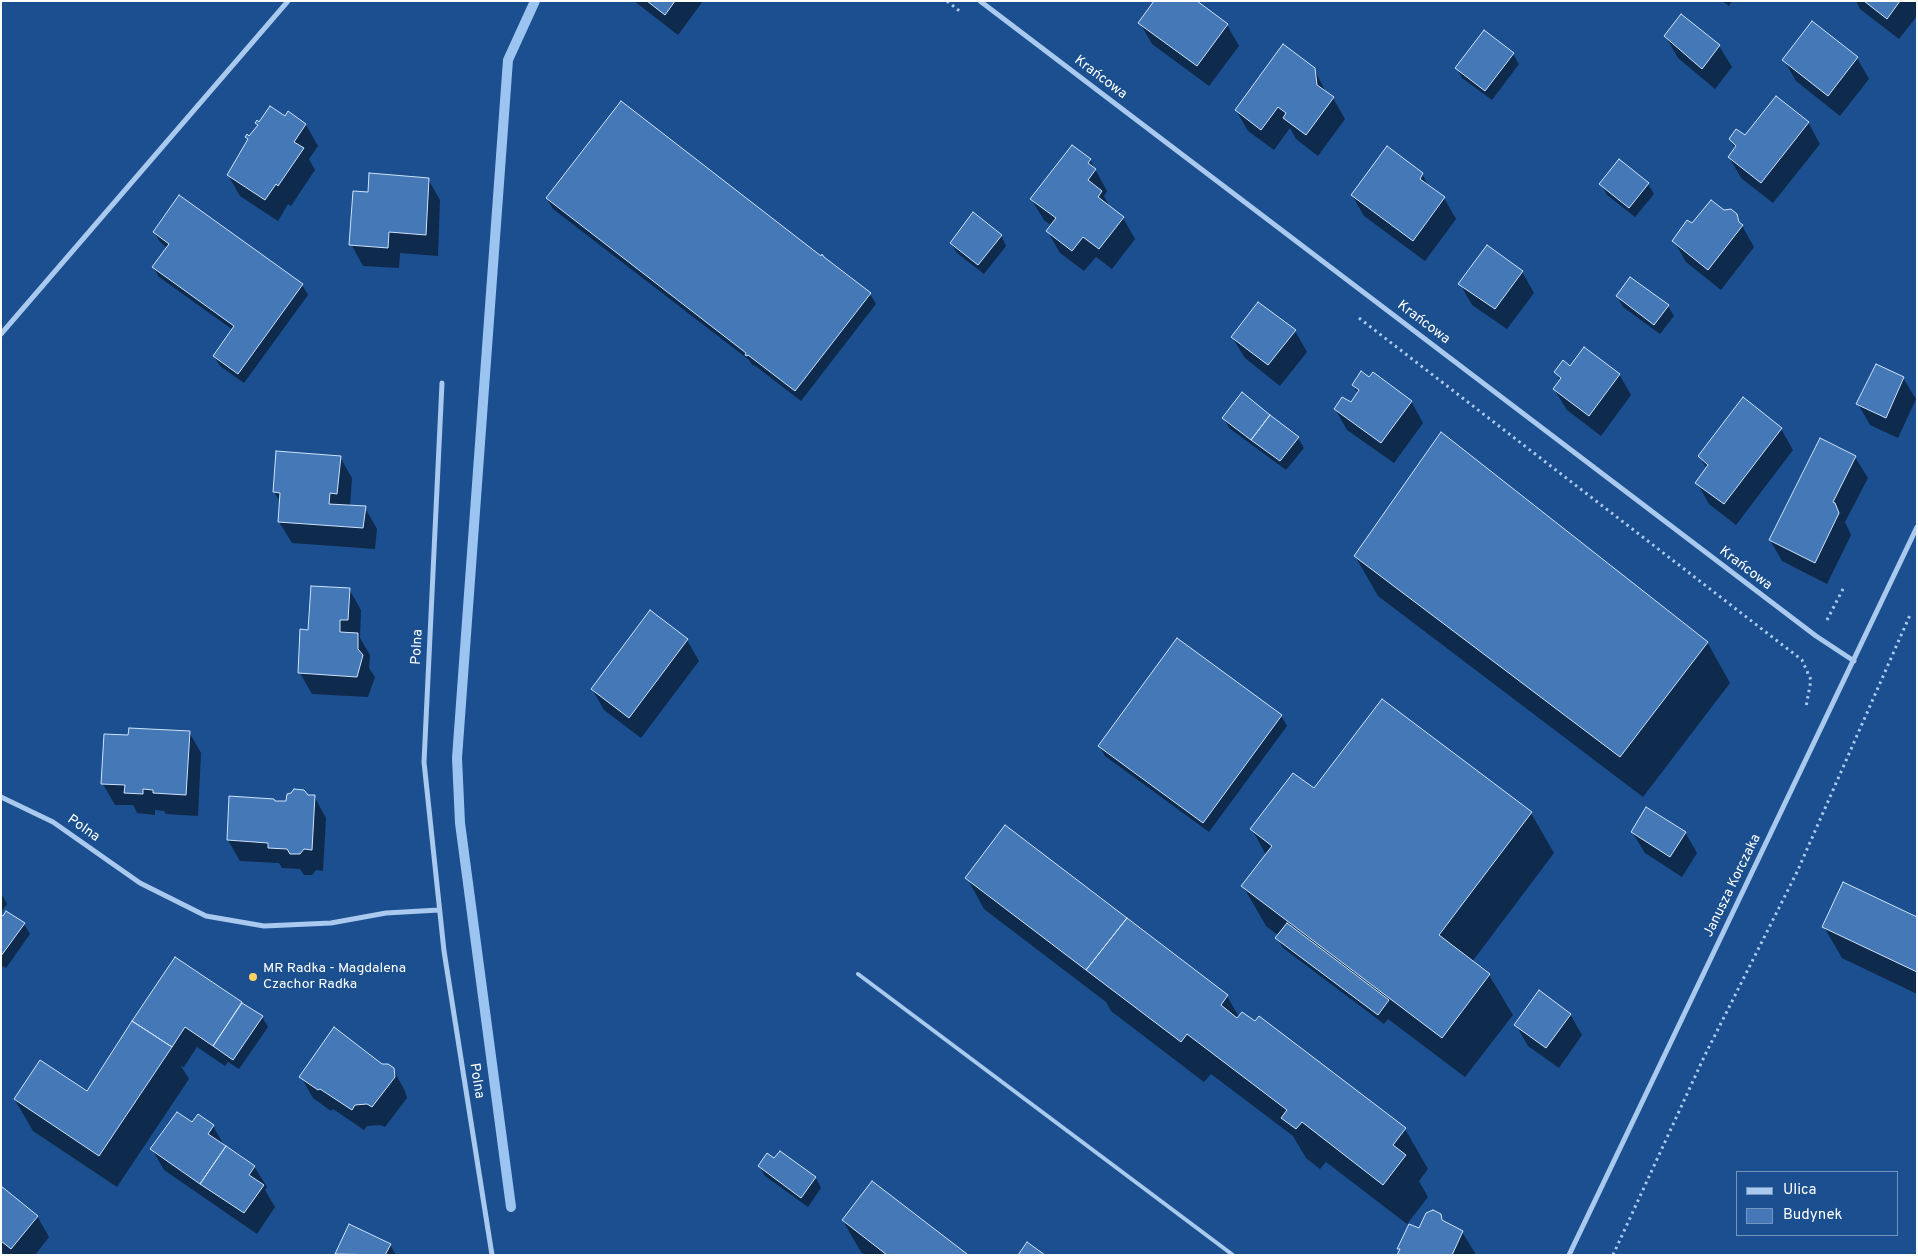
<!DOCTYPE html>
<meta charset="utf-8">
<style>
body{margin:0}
#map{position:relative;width:1918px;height:1256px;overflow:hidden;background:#1b4f8f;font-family:Overpass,sans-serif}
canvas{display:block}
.frame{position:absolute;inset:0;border:2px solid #fff;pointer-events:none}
.legend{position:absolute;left:1736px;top:1171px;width:162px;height:65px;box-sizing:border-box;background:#1b4f8f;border:1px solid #7695bc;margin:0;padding:6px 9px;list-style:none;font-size:15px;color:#fff}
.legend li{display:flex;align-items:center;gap:10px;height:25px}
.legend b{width:25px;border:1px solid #7695bc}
</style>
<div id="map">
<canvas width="1918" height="1256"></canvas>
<div class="frame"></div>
<ul class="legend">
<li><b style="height:6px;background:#a9c9ee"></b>Ulica</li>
<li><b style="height:14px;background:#4478b7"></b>Budynek</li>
</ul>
</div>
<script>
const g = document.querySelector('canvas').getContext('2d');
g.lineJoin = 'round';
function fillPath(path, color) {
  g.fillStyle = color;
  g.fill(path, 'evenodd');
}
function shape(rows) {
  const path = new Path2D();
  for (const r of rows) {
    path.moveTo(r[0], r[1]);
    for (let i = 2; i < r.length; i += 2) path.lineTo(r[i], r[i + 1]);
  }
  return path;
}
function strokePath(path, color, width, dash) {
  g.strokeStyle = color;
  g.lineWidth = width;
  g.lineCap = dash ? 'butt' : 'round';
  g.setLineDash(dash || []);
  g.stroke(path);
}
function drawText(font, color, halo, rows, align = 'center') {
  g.font = font + ' Overpass,sans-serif';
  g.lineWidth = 4;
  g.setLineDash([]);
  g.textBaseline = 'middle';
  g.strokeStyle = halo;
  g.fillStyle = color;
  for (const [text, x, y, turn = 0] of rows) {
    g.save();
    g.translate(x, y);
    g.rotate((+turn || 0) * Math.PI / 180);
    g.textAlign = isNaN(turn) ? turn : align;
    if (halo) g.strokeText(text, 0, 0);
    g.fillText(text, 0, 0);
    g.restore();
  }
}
const shadow = shape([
 [634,1,703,1,678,35],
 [1722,1,1732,1,1729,6],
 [1856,1,1917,1,1917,16,1899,39,1860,9],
 [1681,16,1719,46,1732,67,1715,89,1678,58,1666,37],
 [1140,23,1227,25,1239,46,1209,86,1152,44],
 [1513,54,1519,64,1492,100,1462,78,1457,68],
 [1857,58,1869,79,1840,116,1796,81,1784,60],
 [1314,69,1327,94,1333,98,1345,119,1318,156,1296,139,1290,128,1274,150,1248,131,1236,110],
 [288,113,306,125,318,146,309,159,315,170,291,206,288,204,278,221,240,196,228,175,248,141,246,137,250,138,258,126,256,123,260,124,285,118],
 [1808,122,1820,144,1773,203,1741,178,1729,157,1736,149,1730,140],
 [1072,146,1090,160,1107,191,1104,196,1111,209,1123,218,1135,239,1112,269,1096,257,1084,271,1060,253,1048,232,1052,226,1044,220,1031,199],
 [1422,174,1430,188,1444,198,1456,219,1425,261,1364,216,1352,195],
 [428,179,440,200,438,256,400,253,399,268,363,266,351,244,369,193],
 [1601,184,1648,184,1654,194,1635,217,1607,195],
 [547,199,826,260,870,294,876,304,801,401,754,365,753,366,749,360,553,209],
 [1723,212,1736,215,1754,247,1721,290,1686,262,1674,241,1692,225],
 [154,232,302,285,308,295,244,383,220,366,214,356,233,330,159,277,153,267,167,248,160,242],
 [1001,235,1006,246,984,274,957,253,951,243],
 [1522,272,1534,293,1507,329,1472,305,1460,284],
 [1617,296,1668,306,1674,316,1660,334,1623,307],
 [1295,331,1307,352,1280,386,1245,358,1232,337],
 [1571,367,1619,374,1631,395,1601,436,1567,410,1554,389,1560,381,1556,372],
 [1903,378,1916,399,1898,438,1870,425,1858,404],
 [1353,385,1411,401,1423,423,1394,463,1347,430,1335,409,1351,404,1358,394],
 [1224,418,1298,438,1304,448,1286,470,1229,428],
 [1781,429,1793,450,1736,525,1709,504,1697,483,1707,469,1699,456],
 [340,457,352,478,350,506,365,508,377,529,375,549,292,543,279,522,281,503,274,492],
 [1855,457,1868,478,1845,522,1851,535,1827,584,1782,561,1770,540],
 [1355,556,1707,642,1730,683,1643,797,1378,596],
 [349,589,361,610,360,638,370,655,369,668,375,677,368,697,312,694,300,673,309,631],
 [687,640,699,661,641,738,604,710,592,689],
 [1177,640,1281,716,1287,726,1209,832,1105,756,1099,746],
 [189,732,201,753,198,816,166,814,164,811,155,810,155,815,137,813,133,805,115,805,103,784,130,737],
 [1314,790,1531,813,1554,853,1472,962,1489,975,1513,1015,1465,1077,1388,1019,1384,1024,1283,948,1277,938,1279,936,1266,926,1243,886,1266,855,1252,829],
 [307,796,314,796,326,818,323,871,316,870,312,875,304,875,300,869,282,868,279,863,240,861,228,840,231,798,287,803],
 [1632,832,1685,832,1697,853,1682,877,1645,853],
 [967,878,1227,996,1239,1017,1405,1129,1428,1169,1419,1181,1428,1197,1407,1224,1326,1162,1320,1169,1306,1158,1293,1136,1211,1074,1204,1082,1111,1011,1106,1002,984,909],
 [1,893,7,904,1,912],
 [1,916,24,924,30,934,6,968,3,966,1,968],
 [1917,919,1917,994,1842,958,1824,927],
 [241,1003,262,1017,268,1027,239,1069,228,1062,225,1066,197,1047,184,1067,181,1066,189,1079,117,1187,33,1131,15,1100,87,1093,133,1022],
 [1570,1014,1582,1035,1559,1068,1528,1046,1516,1025],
 [381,1065,393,1069,405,1091,407,1098,385,1127,380,1125,367,1126,364,1130,333,1109,331,1111,313,1098,301,1077],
 [199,1116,213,1126,225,1147,254,1166,267,1187,265,1190,275,1207,257,1234,164,1170,152,1149,193,1124],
 [780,1152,816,1178,821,1188,808,1207,765,1176,759,1166,774,1160],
 [1,1187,37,1216,49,1237,35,1255,5,1255,1,1251],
 [1440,1215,1445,1223,1462,1232,1475,1253,1474,1255,1399,1255,1400,1251,1399,1249],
 [843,1221,965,1255,865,1255,861,1252],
 [390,1245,396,1255,336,1254]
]);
const stream = shape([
 [511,1207,460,823,457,758,508,60,535,1]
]);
const building = shape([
 [647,1,675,1,665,15,647,1],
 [1154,1,1197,1,1228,24,1197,66,1138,23,1154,1],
 [1864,1,1900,1,1887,19,1864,1],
 [1681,14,1720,45,1702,69,1664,36,1681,14],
 [1812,21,1858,57,1828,96,1782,60,1812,21],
 [1484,30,1514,53,1485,91,1455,68,1484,30],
 [1283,44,1315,68,1317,85,1334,97,1306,135,1283,118,1286,113,1278,107,1261,130,1235,110,1283,44],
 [1776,96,1809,122,1761,183,1728,157,1736,146,1729,139,1736,129,1745,135,1776,96],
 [621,101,821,256,822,254,824,257,871,293,795,391,748,355,747,356,745,355,746,353,546,198,621,101],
 [270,106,285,116,288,111,306,124,294,142,304,148,278,186,276,184,265,200,227,175,248,139,245,137,247,134,249,136,258,125,255,123,257,120,259,122,270,106],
 [1072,145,1091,159,1088,163,1096,169,1088,180,1102,191,1098,197,1124,217,1099,249,1083,237,1072,251,1046,231,1056,218,1030,199,1072,145],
 [1387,146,1423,173,1420,179,1445,197,1413,241,1351,195,1387,146],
 [1619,159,1649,183,1629,208,1599,184,1619,159],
 [369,173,429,178,426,235,389,232,388,248,349,245,353,191,368,192,369,173],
 [179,195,303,284,238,374,213,356,234,326,152,267,169,244,153,232,179,195],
 [1711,200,1724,210,1731,209,1737,214,1739,222,1743,225,1708,270,1672,241,1687,220,1692,223,1711,200],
 [973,212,1002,235,978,265,950,243,973,212],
 [1487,245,1523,271,1495,309,1458,284,1487,245],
 [1630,277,1669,305,1654,325,1616,296,1630,277],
 [1258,302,1296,330,1268,365,1231,337,1258,302],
 [1584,347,1620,374,1589,416,1553,389,1561,378,1554,372,1563,360,1570,366,1584,347],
 [1876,364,1904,377,1886,418,1856,404,1876,364],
 [1361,371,1369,377,1373,372,1412,401,1381,443,1334,409,1342,397,1351,402,1359,390,1352,385,1361,371],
 [1242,392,1270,415,1251,440,1222,418,1242,392],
 [1743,397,1782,428,1724,504,1695,483,1708,465,1698,456,1743,397],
 [1270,415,1299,437,1280,461,1251,440,1270,415],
 [1441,432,1708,642,1620,757,1354,556,1441,432],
 [1820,438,1856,456,1833,502,1835,503,1839,513,1815,563,1769,540,1820,438],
 [276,451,341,456,337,494,330,493,329,504,366,506,363,528,278,522,280,493,273,492,276,451],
 [311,586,350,588,348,620,340,620,340,632,358,633,358,649,363,655,357,677,298,673,300,629,308,630,311,586],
 [650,610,688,639,629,718,591,689,650,610],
 [1177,638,1282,715,1203,823,1098,746,1177,638],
 [1382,699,1532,812,1439,935,1490,974,1442,1038,1241,886,1272,846,1250,829,1293,773,1314,788,1382,699],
 [129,728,190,731,186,795,153,793,153,790,143,789,143,794,124,793,125,785,101,784,104,734,128,735,129,728],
 [294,789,304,790,308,795,315,795,312,850,304,849,300,854,290,854,287,849,268,848,268,843,227,840,229,796,274,799,275,801,286,801,287,794,291,793,294,789],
 [1646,807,1686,832,1670,857,1631,832,1646,807],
 [1005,825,1127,918,1086,970,965,878,1005,825],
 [1843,882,1917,917,1917,972,1822,927,1843,882],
 [6,911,25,923,1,956,1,915,3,916,6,911],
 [1127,918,1228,995,1221,1005,1237,1018,1242,1012,1255,1021,1259,1016,1406,1128,1393,1145,1406,1155,1383,1185,1302,1122,1296,1129,1281,1118,1287,1110,1187,1034,1181,1042,1086,970,1127,918],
 [1287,923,1389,1000,1378,1015,1275,938,1287,923],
 [175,957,242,1002,213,1046,185,1027,172,1047,132,1021,175,957],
 [1539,990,1571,1014,1546,1048,1514,1025,1539,990],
 [242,1003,263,1016,233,1060,213,1046,242,1003],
 [132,1021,172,1047,99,1156,14,1099,40,1060,87,1091,132,1021],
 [334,1027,382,1064,388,1064,394,1068,395,1077,372,1107,367,1104,355,1105,352,1110,320,1089,318,1090,299,1077,334,1027],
 [177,1112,192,1122,198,1114,214,1125,208,1134,226,1146,200,1184,150,1149,177,1112],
 [226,1146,255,1166,249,1175,264,1185,244,1213,200,1184,226,1146],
 [780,1151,816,1177,801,1198,758,1166,767,1153,774,1158,780,1151],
 [872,1181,967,1254,967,1255,887,1255,842,1220,872,1181],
 [1,1186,38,1216,11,1249,1,1241,1,1186],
 [1433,1210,1441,1214,1442,1220,1463,1231,1452,1255,1397,1255,1400,1249,1397,1249,1409,1224,1419,1228,1426,1213,1433,1210],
 [349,1224,391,1244,385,1255,335,1254,349,1224],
 [1027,1242,1045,1255,1018,1255,1027,1242]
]);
const path = shape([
 [947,1,962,13],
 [1359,318,1802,660,1811,680,1806,707],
 [1827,620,1844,587],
 [1613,1255,1704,1057,1797,872,1910,615]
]);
const lane = shape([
 [858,974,1233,1255]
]);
const street = shape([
 [980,1,1816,636,1854,661],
 [1,334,288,1],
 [442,383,424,762,444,951,492,1255],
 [1,797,53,822,140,883,206,916,264,926,331,923,386,913,439,910],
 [1569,1255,1917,527]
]);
const markers = [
 [253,977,5,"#ffd166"]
];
const streetNames = [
 ["Krańcowa",1100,78,37],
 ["Krańcowa",1423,323,37],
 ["Krańcowa",1745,569,37],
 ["Polna",418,647,-87],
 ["Polna",83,829,35],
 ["Janusza Korczaka",1733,886,-64],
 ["Polna",476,1081,81]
];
const poiNames = [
 ["MR Radka - Magdalena",263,969],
 ["Czachor Radka",263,985]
];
fillPath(shadow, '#0007');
strokePath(stream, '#9cc4f0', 10);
fillPath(building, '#4478b7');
strokePath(building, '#cfe3fa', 1);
strokePath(path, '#a9c9ee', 3, [2.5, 4]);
strokePath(lane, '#a9c9ee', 4);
strokePath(street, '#a9c9ee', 5);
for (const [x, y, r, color] of markers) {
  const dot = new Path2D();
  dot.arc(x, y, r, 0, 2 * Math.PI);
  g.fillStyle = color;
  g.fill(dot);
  strokePath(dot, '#1b4f8f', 2);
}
drawText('14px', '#fff', '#1b4f8f', streetNames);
drawText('14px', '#fff', '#1b4f8f', poiNames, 'left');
</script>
